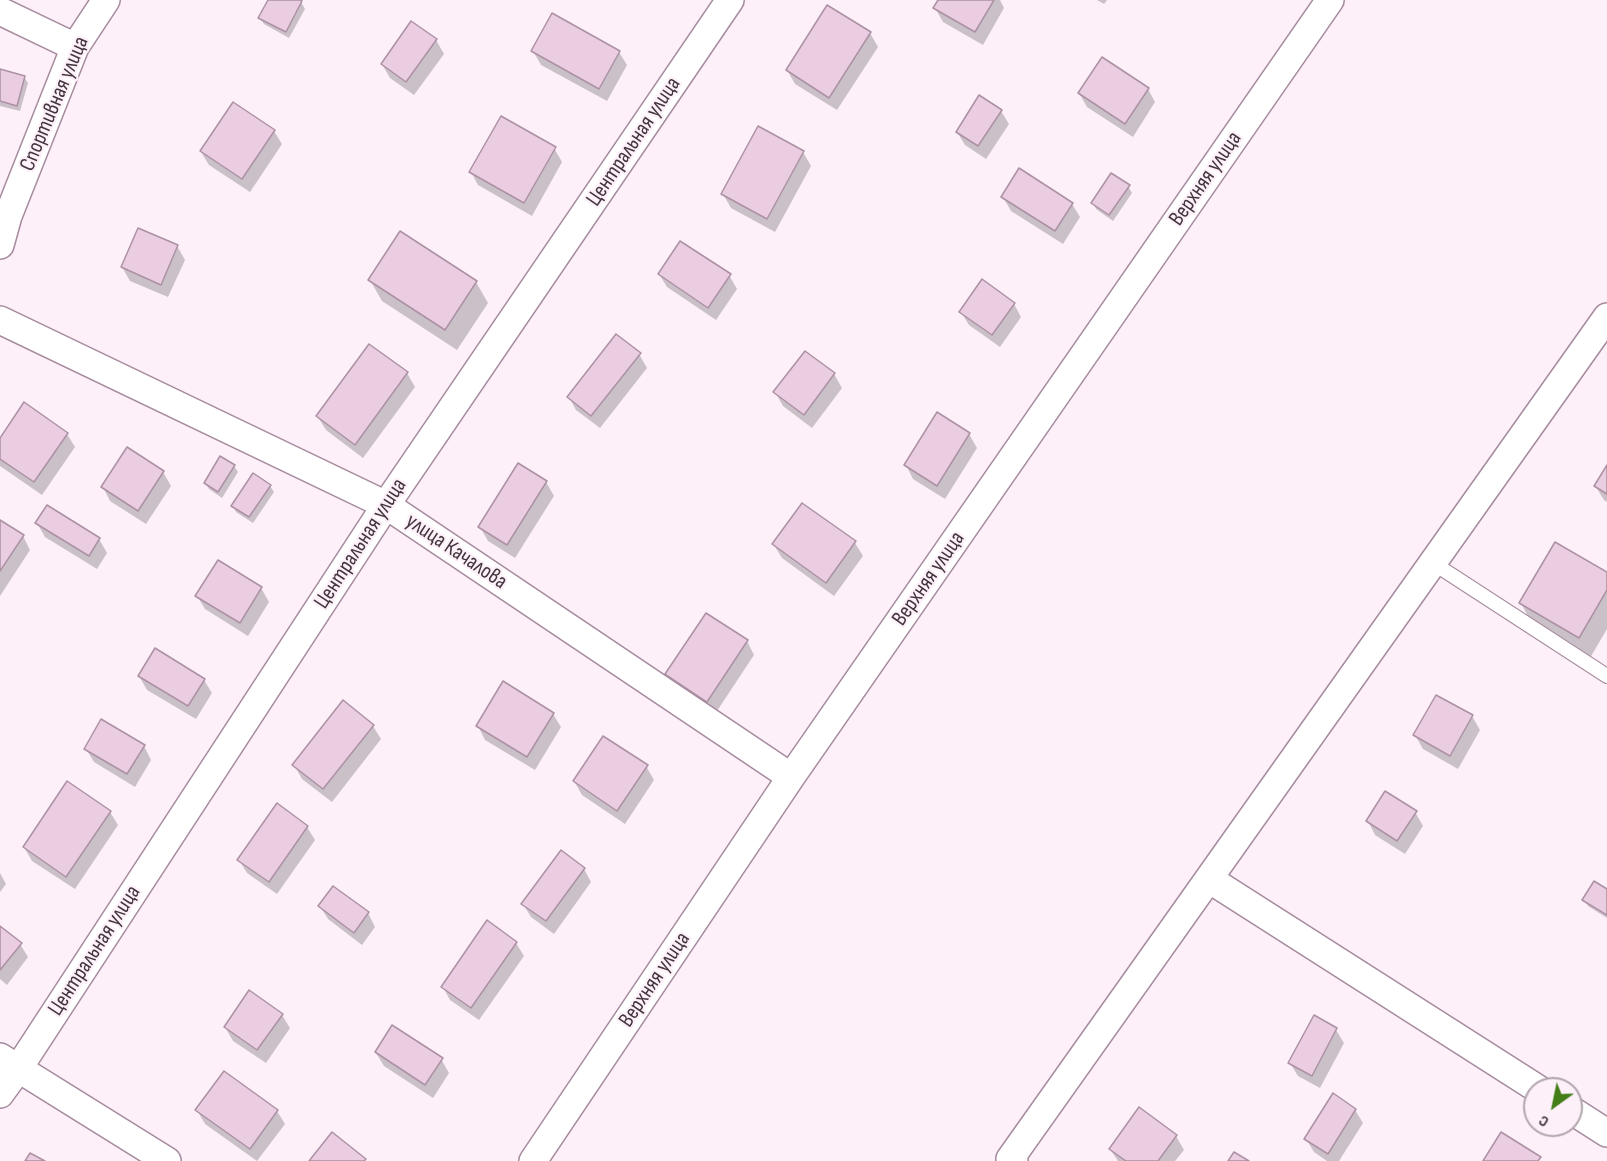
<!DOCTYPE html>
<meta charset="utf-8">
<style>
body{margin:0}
#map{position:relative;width:1607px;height:1161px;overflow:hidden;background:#fdf0f9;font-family:"Sofia Sans Condensed",sans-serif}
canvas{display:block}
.north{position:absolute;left:1523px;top:1077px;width:60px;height:60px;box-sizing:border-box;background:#fdf0f9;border:2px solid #b2a6ae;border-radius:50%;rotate:213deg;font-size:16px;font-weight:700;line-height:24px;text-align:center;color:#42363e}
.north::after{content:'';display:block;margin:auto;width:21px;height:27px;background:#437e19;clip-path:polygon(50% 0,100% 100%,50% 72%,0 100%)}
</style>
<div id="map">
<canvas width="1607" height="1161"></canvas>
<div class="north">С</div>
</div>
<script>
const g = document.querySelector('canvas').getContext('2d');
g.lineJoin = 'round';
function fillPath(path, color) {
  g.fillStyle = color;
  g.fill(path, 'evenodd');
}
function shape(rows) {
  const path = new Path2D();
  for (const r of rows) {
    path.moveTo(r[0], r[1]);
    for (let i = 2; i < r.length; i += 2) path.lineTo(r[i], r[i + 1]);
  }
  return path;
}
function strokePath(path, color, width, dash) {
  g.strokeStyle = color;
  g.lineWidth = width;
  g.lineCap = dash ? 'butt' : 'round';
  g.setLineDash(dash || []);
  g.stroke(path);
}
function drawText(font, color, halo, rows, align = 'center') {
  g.font = font + ' "Sofia Sans Condensed",sans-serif';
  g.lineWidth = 4.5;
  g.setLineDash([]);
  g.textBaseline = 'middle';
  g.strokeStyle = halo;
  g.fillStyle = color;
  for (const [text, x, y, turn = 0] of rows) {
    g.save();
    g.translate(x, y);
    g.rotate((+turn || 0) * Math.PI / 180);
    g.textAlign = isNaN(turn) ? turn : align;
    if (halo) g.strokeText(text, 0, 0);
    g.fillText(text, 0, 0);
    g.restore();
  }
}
const shadow = shape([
 [270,0,297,0,301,2,305,9,289,38,264,24,260,18],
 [940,0,1000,0,1004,8,983,45,943,22,935,8],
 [1097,0,1107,0,1104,4],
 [870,33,878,47,837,110,795,84,787,70],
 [436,40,444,54,414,95,390,78,382,64],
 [533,51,619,52,627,65,607,101,541,65],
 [0,70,24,77,28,83,20,111,0,106],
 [1148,89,1155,102,1133,137,1087,107,1079,93],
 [1001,111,1009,124,986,159,965,145,957,132],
 [274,131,282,144,250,192,209,165,201,152],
 [554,148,562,162,532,216,478,185,471,172],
 [803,152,811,166,775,232,731,208,723,194],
 [1128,186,1132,193,1113,221,1096,209,1093,203],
 [1003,197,1072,204,1080,217,1063,244,1011,211],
 [401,233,476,282,488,303,457,350,382,301,370,280],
 [177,246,185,260,168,297,130,281,122,267],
 [659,274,729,275,737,289,716,320,667,287],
 [1014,304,1021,317,1000,347,969,325,961,312],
 [805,353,834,374,842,388,812,428,783,406,775,392],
 [639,354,647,368,600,428,576,410,569,397],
 [407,373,415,387,363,458,326,430,318,417],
 [67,434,75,447,42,495,0,466,0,440],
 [969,434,977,448,945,499,913,479,906,465],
 [234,466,238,472,222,498,209,489,205,483],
 [1607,468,1607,502,1604,500,1596,487],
 [163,472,171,486,146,524,110,501,103,487],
 [546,482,554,496,515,558,488,541,480,527],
 [270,486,274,492,253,523,236,512,233,506],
 [802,505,855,543,863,556,834,596,782,558,774,545],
 [0,521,23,536,30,550,0,596],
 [37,523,99,539,107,553,97,569,45,537],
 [1607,574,1607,629,1590,658,1532,624,1521,603],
 [261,588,269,602,248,636,205,609,197,596],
 [747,641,754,655,715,714,675,687,667,674],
 [139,676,204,680,212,693,196,719,147,690],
 [553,714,561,727,535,770,485,740,478,726],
 [1472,716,1480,730,1458,769,1423,749,1415,735],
 [373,726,381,739,332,802,302,779,294,765],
 [144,746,151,760,135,787,94,762,86,749],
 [646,766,654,780,625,824,582,795,574,781],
 [110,812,118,825,75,889,32,861,24,847],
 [1415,812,1423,826,1405,854,1375,835,1368,821],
 [307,827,315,840,277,894,247,873,239,860],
 [584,869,591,882,554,934,531,917,523,904],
 [0,873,6,884,0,892],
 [1607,891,1607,918,1588,906,1584,900],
 [320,906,368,913,375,927,362,945,328,919],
 [0,928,20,944,28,957,7,985,0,979],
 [516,943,524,956,479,1020,450,1000,443,987],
 [282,1015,290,1028,266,1063,233,1041,225,1027],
 [1314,1017,1336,1030,1344,1043,1320,1088,1298,1076,1290,1063],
 [376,1053,441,1059,449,1073,433,1098,384,1066],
 [197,1110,277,1111,285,1124,257,1161,205,1124],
 [1355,1110,1363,1123,1339,1161,1327,1161,1314,1152,1306,1139],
 [1176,1136,1184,1150,1175,1161,1118,1161,1110,1149]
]);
const building = shape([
 [268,0,300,0,302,1,286,32,258,18,268,0],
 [938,0,994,0,975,32,933,8,938,0],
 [827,5,871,32,829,98,786,70,827,5],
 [552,13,620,51,599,89,531,51,552,13],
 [411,21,437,39,406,82,381,64,411,21],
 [1102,57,1149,88,1125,124,1078,93,1102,57],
 [0,69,25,76,17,106,0,101,0,69],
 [979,95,1002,110,978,146,956,132,979,95],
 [233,102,275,130,242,179,200,151,233,102],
 [501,116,556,147,524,203,469,172,501,116],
 [758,126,804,151,767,219,721,194,758,126],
 [1019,168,1073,203,1055,231,1001,197,1019,168],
 [1111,173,1130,185,1109,215,1091,203,1111,173],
 [138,228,178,245,161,285,121,267,138,228],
 [400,231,477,281,445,330,368,280,400,231],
 [680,241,731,274,708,308,658,274,680,241],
 [982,279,1015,303,992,335,959,312,982,279],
 [616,334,641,353,591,416,567,397,616,334],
 [369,344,408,372,355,445,316,416,369,344],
 [805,351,835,373,804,415,773,392,805,351],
 [24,402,68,433,34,482,0,459,0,438,24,402],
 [937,412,970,433,937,486,904,465,937,412],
 [127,447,164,471,138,511,101,487,127,447],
 [220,456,235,465,218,492,204,483,220,456],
 [518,463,547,481,507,545,478,527,518,463],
 [1607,465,1607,494,1594,486,1607,465],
 [253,473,271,485,249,517,231,506,253,473],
 [802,503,856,541,826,583,772,544,802,503],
 [47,505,100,538,89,556,35,523,47,505],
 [0,520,24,535,0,571,0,520],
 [1555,542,1607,572,1607,590,1579,638,1519,603,1555,542],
 [218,560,262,587,240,623,195,596,218,560],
 [706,613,748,640,707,702,665,674,706,613],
 [155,648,205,679,188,706,138,676,155,648],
 [503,681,554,713,527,757,476,726,503,681],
 [1436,695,1473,715,1450,756,1413,735,1436,695],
 [343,700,374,725,323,789,292,765,343,700],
 [101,719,145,745,127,774,84,749,101,719],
 [603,736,648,765,617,811,573,781,603,736],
 [67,781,111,811,66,877,23,847,67,781],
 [1385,791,1417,811,1397,841,1366,821,1385,791],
 [277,803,308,826,269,882,237,860,277,803],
 [561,850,585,868,546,921,521,904,561,850],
 [1594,881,1607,889,1607,915,1582,900,1594,881],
 [333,886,369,912,354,933,318,906,333,886],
 [487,920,517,942,471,1008,441,987,487,920],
 [0,926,22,943,0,970,0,926],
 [249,990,283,1014,257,1050,224,1027,249,990],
 [1314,1015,1337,1028,1312,1076,1288,1063,1314,1015],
 [392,1025,443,1058,425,1085,375,1052,392,1025],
 [224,1071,278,1110,250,1149,195,1110,224,1071],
 [1333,1093,1356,1109,1328,1154,1304,1139,1333,1093],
 [1139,1107,1177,1135,1158,1161,1126,1161,1109,1149,1139,1107],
 [332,1132,366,1159,364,1161,309,1161,332,1132],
 [1501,1132,1541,1157,1538,1161,1483,1161,1501,1132],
 [1234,1152,1249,1161,1228,1161,1234,1152],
 [30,1153,45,1161,25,1161,30,1153]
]);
const lane = shape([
 [1433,563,1607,676]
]);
const street = shape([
 [0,11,75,47],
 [0,245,8,216,75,47,106,0],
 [0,320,386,505,791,777],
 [1209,879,1538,1089],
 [0,1057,167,1161],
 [0,1094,18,1069,386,505,730,0],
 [1571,1110,1607,1133],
 [533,1161,791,777,1330,0],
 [1014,1161,1010,1159,1607,317]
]);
const streetNames = [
 ["Спортивная улица",55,104,-67],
 ["Центральная улица",634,142,-56],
 ["Верхняя улица",1206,179,-55],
 ["Центральная улица",361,544,-57],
 ["улица Качалова",456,552,34],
 ["Верхняя улица",929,579,-55],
 ["Центральная улица",95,951,-57],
 ["Верхняя улица",655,980,-56]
];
fillPath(shadow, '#0003');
fillPath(building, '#ebcde2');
strokePath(building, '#ac91a4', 1.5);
strokePath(lane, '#a68a9e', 16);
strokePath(street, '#a68a9e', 30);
strokePath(lane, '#fff', 14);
strokePath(street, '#fff', 27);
drawText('22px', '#42363e', '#fdf0f9', streetNames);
</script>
